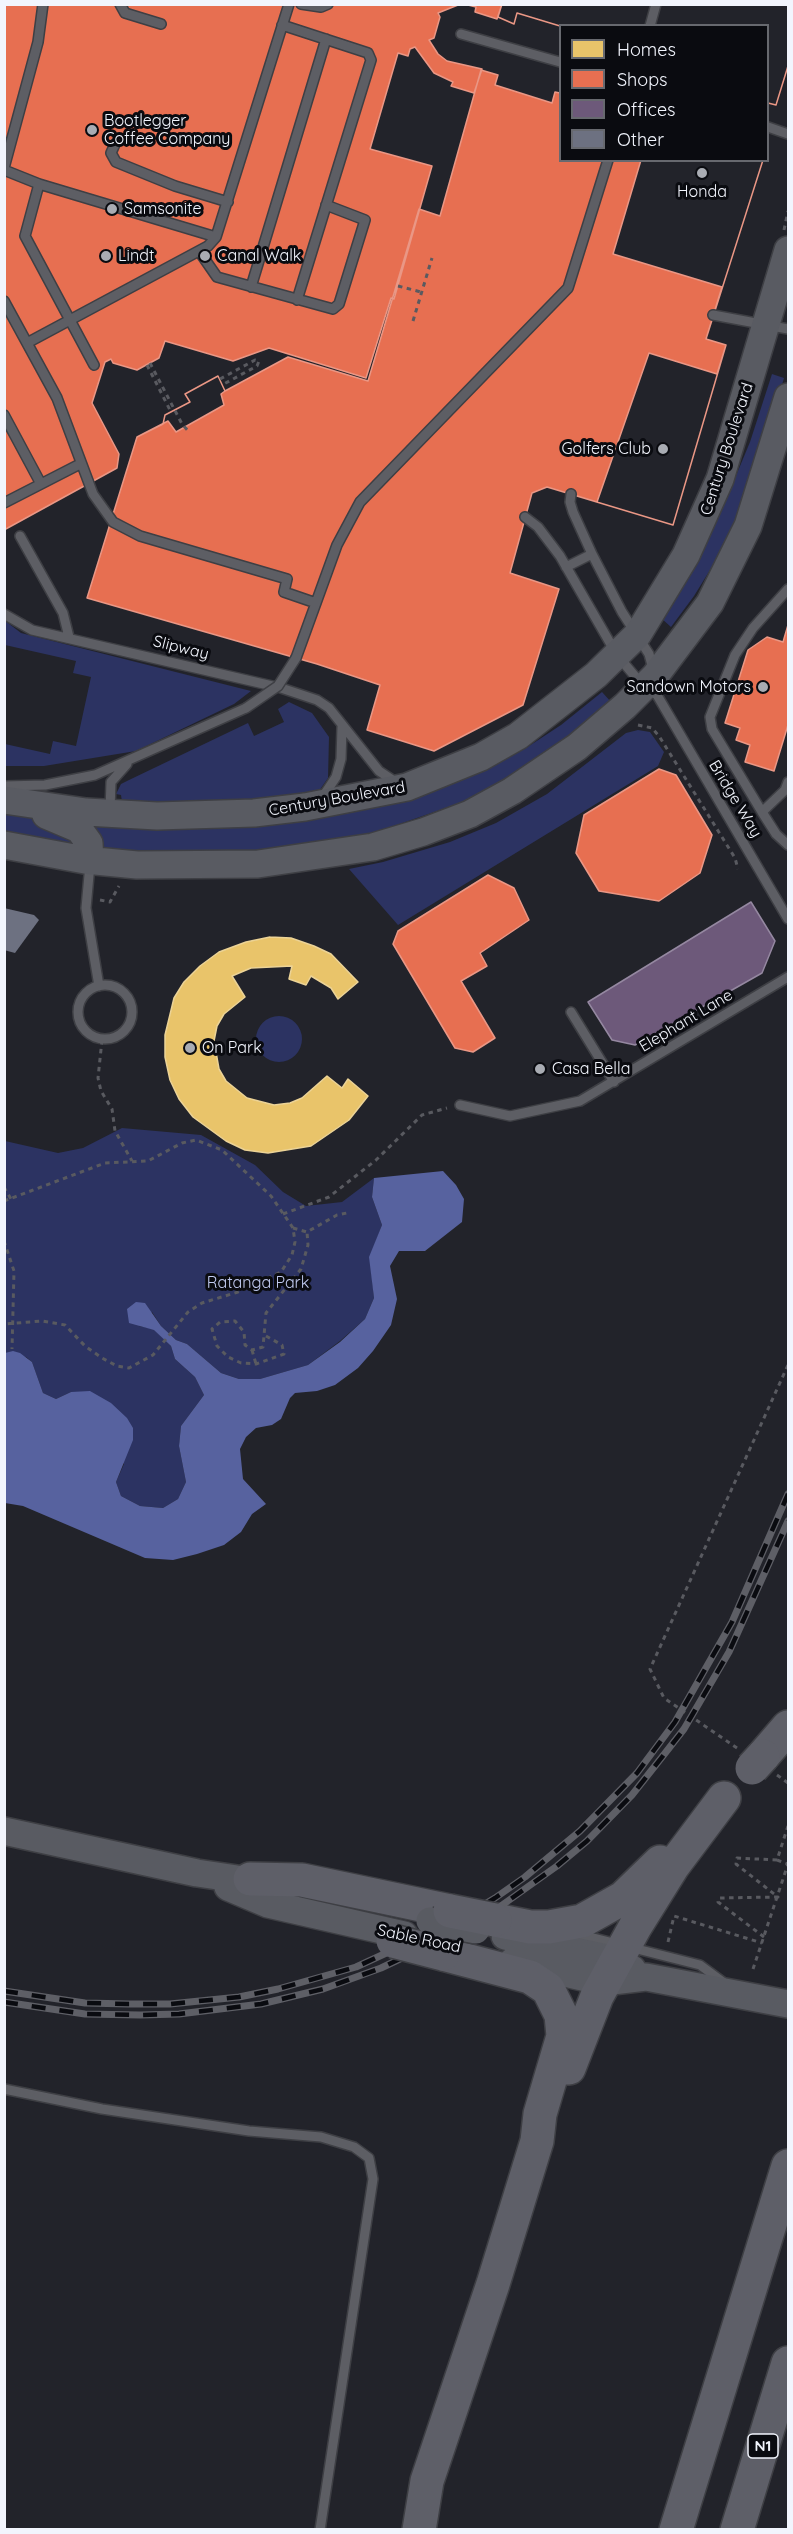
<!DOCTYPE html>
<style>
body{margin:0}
#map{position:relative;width:793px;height:2534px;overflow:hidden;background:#22232a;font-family:Quicksand,sans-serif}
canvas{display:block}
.frame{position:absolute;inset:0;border:6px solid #f2f5fd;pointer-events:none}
.legend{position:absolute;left:559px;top:24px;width:210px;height:138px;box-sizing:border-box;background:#0a0b10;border:2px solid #67696f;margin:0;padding:8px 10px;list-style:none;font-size:18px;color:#f2f5fd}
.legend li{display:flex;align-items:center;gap:12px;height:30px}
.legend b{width:30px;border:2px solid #67696f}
</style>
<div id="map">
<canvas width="793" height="2534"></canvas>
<div class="frame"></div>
<ul class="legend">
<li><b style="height:16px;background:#e9c46a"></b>Homes</li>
<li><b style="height:16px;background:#e76f51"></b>Shops</li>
<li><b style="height:16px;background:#6d597a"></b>Offices</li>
<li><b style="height:16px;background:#6d7181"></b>Other</li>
</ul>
</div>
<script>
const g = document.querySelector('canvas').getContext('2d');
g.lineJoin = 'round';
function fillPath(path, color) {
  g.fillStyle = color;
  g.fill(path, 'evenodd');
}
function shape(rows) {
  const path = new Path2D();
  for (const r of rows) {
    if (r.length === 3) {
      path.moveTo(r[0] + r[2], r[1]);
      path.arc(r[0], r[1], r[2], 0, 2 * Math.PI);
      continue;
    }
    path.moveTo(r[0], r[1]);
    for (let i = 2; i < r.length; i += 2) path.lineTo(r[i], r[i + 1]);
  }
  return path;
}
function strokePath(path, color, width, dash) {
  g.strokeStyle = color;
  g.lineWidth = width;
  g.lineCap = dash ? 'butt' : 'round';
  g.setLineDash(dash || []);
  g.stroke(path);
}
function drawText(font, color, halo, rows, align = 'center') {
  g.font = font + ' Quicksand,sans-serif';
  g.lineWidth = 6;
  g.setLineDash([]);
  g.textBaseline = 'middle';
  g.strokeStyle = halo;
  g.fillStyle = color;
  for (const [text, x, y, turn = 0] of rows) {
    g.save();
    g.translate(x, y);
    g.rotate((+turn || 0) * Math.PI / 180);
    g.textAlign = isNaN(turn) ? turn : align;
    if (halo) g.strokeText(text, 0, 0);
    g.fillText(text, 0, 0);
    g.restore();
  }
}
const green = shape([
 [772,374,784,378,749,495,718,557,694,596,671,627,661,618,733,483,750,442],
 [4,620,21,633,251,691,234,704,136,751,44,766,5,766,5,744,50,754,53,741,76,746,91,677,73,673,76,661,5,645],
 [602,692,612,703,572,740,498,785,463,802,365,836,258,851,134,853,5,838,4,811,429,792,488,769,526,748,561,725],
 [289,702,312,713,329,737,328,778,319,791,253,805,122,802,121,795,116,794,121,784,129,780,248,723,254,736,284,722,278,709],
 [638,730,650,732,664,752,658,766,398,925,349,869,383,862,450,842,496,823,547,794,626,733],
 [279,1039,23],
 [122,1128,201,1135,255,1165,283,1192,306,1206,342,1202,374,1178,372,1197,382,1225,370,1257,374,1298,365,1319,340,1341,308,1365,260,1379,239,1379,221,1373,187,1344,176,1340,161,1326,152,1312,139,1326,154,1329,171,1346,175,1359,195,1377,204,1395,181,1426,179,1446,186,1482,178,1499,163,1508,140,1506,121,1496,116,1482,124,1464,71,1392,56,1399,43,1393,32,1362,26,1357,5,1353,5,1141,58,1153,83,1148]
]);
const water = shape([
 [443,1171,456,1185,464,1199,462,1222,425,1251,399,1251,390,1266,397,1299,391,1325,373,1351,358,1368,335,1385,317,1391,295,1393,290,1398,281,1419,272,1425,256,1428,246,1437,240,1449,243,1479,266,1504,252,1514,241,1532,224,1545,197,1554,173,1560,145,1558,23,1506,5,1503,5,1353,13,1351,20,1353,32,1362,43,1393,56,1399,71,1392,90,1391,111,1403,127,1418,133,1428,133,1440,116,1482,121,1496,140,1506,163,1508,178,1499,186,1482,179,1446,181,1426,204,1395,195,1377,175,1359,171,1346,154,1330,129,1323,127,1309,136,1302,145,1303,161,1326,176,1340,187,1344,221,1373,239,1379,260,1379,308,1365,340,1342,365,1319,374,1298,369,1257,382,1225,372,1197,374,1178]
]);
const homes = shape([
 [270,937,291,938,314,946,331,954,358,982,338,999,331,988,311,976,306,985,289,979,292,966,251,968,232,976,245,997,224,1014,217,1026,214,1041,219,1069,226,1081,247,1098,274,1105,290,1103,302,1098,327,1076,342,1088,348,1079,368,1096,349,1120,311,1146,268,1153,245,1150,226,1141,193,1117,179,1099,170,1080,165,1057,165,1035,174,998,184,982,200,966,219,952,246,942,270,937]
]);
const shops = shape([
 [4,4,502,4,497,19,475,12,476,7,468,5,458,5,438,13,440,17,434,38,429,40,438,54,447,61,482,69,474,93,451,86,453,82,434,73,415,47,410,49,408,56,398,53,370,149,432,166,394,299,391,298,366,378,269,348,233,361,165,341,159,358,137,370,113,363,111,359,105,362,92,403,119,454,117,468,4,530,4,4],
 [502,4,788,4,788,66,776,105,768,103,768,26,560,26,517,13,514,24,498,17,502,4],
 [502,4,788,4,788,66,776,105,768,103,768,26,560,26,517,13,514,24,498,17,502,4],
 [481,70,498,75,495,85,552,103,555,92,560,93,560,160,763,160,706,339,726,345,673,525,547,487,532,493,510,573,559,589,523,705,434,751,367,730,380,685,317,664,87,598,137,437,168,421,176,432,224,405,221,394,225,391,288,357,368,381,419,209,440,216,481,70],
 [481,70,498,75,495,85,552,103,555,92,560,93,560,160,641,160,613,254,722,287,706,339,726,345,717,374,649,353,597,502,547,487,532,493,510,573,559,589,523,705,434,751,367,730,380,685,317,664,87,598,137,437,163,424,165,415,190,402,185,394,218,376,225,391,288,357,368,381,419,209,440,216,481,70],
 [481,70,498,75,495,85,552,103,555,92,560,93,560,160,763,160,706,339,726,345,673,525,547,487,532,493,510,573,559,589,523,705,434,751,367,730,380,685,317,664,87,598,137,437,163,424,165,415,190,402,185,394,218,376,225,391,288,357,368,381,419,209,440,216,481,70],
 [788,625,788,725,774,771,745,762,750,745,736,740,740,728,725,723,748,650,767,637,783,642,788,625],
 [659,769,676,775,712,835,700,873,659,901,599,891,576,853,584,815,659,769],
 [488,875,514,888,529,920,480,953,487,966,461,981,495,1038,473,1052,455,1048,393,944,398,931,488,875]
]);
const offices = shape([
 [751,902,775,941,762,973,635,1045,612,1040,588,1002,751,902]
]);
const building = shape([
 [4,908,34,915,39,920,15,953,4,950]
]);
const path = shape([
 [784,230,788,211],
 [398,286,421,292],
 [413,321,432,258],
 [150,363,182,424,190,433],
 [147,365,171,412],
 [220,379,255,360,259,361,257,366,222,385],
 [638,725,652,728,659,736,735,858,738,869],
 [100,900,110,902,119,886],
 [102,1040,98,1078,101,1091,112,1109,115,1131,132,1161],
 [4,1187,11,1199],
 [4,1201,105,1163,148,1161,182,1143,196,1140,222,1150,271,1196,293,1228,295,1242,292,1255,281,1272,238,1292,202,1303,188,1312,153,1355,129,1368,117,1366,102,1358,85,1346,65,1325,42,1321,4,1324],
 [283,1214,329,1197,376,1160,422,1115,447,1108],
 [293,1228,307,1232,337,1215,347,1213],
 [4,1241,14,1271,12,1349],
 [266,1336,282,1345,284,1354,256,1364,241,1363,228,1357,217,1346,212,1329,220,1322,235,1321,244,1332,245,1345,252,1350,263,1347,266,1313,301,1269,308,1245,307,1232],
 [252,1350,256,1364],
 [737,1748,664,1698,650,1669,788,1365],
 [777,1775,788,1783],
 [777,1860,788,1864],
 [764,1937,718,1902,719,1898,778,1897,736,1864,737,1858,777,1860,788,1826],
 [668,1942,674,1916,762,1943],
 [753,1969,788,1864]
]);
const service = shape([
 [120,4,125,13,161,24],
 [301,4,321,7,328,4],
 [282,25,368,53,371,60,297,300],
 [650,26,656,4],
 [461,34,560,62],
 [768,127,788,134],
 [115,144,111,153,116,162,175,186,228,202],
 [4,168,38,42,43,4],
 [4,170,39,184,216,237],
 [39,184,25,236,94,365],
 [199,251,217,277,333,309,339,304,365,220,326,205],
 [251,287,326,39],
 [4,301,57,398,93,494,113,522,140,536,287,579,284,592,316,603],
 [713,315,788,329],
 [27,343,208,246,216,237,289,4],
 [4,415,41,484],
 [571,494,570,502,573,512,592,554,622,612,649,654,653,669],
 [4,503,80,464],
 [525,517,538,527,560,556,617,655,644,687,657,695,788,919],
 [20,536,63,613,69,637],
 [566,567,592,554],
 [788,589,753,628,735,655,710,717,712,729,762,812,776,834,788,845],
 [4,614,32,630,281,688,317,700,329,708,379,771,397,783],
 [296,658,337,545,360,502,568,288,608,160],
 [4,786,45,785,95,775,246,708],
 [322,798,336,777,341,759,342,727],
 [110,810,111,782,127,764],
 [762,812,785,790,788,782],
 [90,864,86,908,99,986],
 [105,1012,27],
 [571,1012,614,1082],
 [460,1105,510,1116,580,1101,788,977],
 [578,1934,700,1965,727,1985],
 [4,2089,102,2109,249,2131,321,2137,354,2147,369,2158,373,2179,320,2530]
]);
const secondary = shape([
 [4,800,86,812,157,816,254,813,305,807,407,787,481,757,518,736,596,675,638,634,686,555,720,479,788,250],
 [46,815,79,829,89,843,90,861],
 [4,845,85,860,137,865,258,864,373,847,423,832,470,814,512,791,577,747,625,706,655,676,710,603,748,526,788,397],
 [4,1831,197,1873,271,1884],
 [228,1887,268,1904,404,1935],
 [505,1936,616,1960,632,1969],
 [513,1961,604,1982,646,1977,788,2004]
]);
const motorway = shape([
 [763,1756,788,1727],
 [250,1879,302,1880,450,1911],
 [495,1920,530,1927,549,1927,582,1921,623,1898,660,1862],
 [569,2068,597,1996,635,1927,673,1866,724,1798],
 [419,2530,427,2481,493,2284,537,2141,540,2114,563,2036,561,2015,548,1989,530,1977,443,1954],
 [676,2530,788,2166],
 [737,2530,788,2363]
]);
const rail = shape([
 [4,1991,85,2003,129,2004,170,2004,239,1997,278,1989,356,1967,460,1919,495,1898,525,1877,580,1831,637,1773,675,1722,732,1622,788,1494],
 [4,2002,85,2014,140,2015,179,2014,261,2004,323,1989,381,1968,463,1929,498,1908,557,1866,587,1841,632,1795,666,1752,684,1729,729,1652,788,1521]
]);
const serviceBridge = shape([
 [246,708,278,686,296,658]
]);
const secondaryBridge = shape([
 [430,1921,476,1930]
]);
const motorwayBridge = shape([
 [752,1768,763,1756],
 [450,1911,495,1920],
 [393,1941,443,1954]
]);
const markers = [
 [92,130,6,"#a9acb3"],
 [702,173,6,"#a9acb3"],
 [112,209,6,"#a9acb3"],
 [106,256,6,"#a9acb3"],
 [205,256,6,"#a9acb3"],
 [663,449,6,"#a9acb3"],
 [763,687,6,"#a9acb3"],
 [190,1048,6,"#a9acb3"],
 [540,1069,6,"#a9acb3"]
];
const shields = [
 [763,2446,30]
];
const shieldNames = [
 ["N1",763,2446]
];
const poiNames = [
 ["Bootlegger",104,121],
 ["Coffee Company",104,139],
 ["Honda",702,192,"center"],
 ["Samsonite",124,209],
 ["Lindt",118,256],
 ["Canal Walk",217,256],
 ["Golfers Club",651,449,"right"],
 ["Sandown Motors",751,687,"right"],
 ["On Park",202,1048],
 ["Casa Bella",552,1069]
];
const streetNames = [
 ["Century Boulevard",727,449,-72],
 ["Slipway",181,648,14],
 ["Century Boulevard",337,799,-10],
 ["Bridge Way",735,799,59],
 ["Elephant Lane",686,1021,-31],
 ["Sable Road",419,1939,12]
];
const parkNames = [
 ["Ratanga Park",258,1283]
];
fillPath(green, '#2c3362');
fillPath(water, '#57629f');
fillPath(homes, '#e9c46a');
strokePath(homes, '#ecd396', 1.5);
fillPath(shops, '#e76f51');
strokePath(shops, '#ea9785', 1.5);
fillPath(offices, '#6d597a');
strokePath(offices, '#9588a1', 1.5);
fillPath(building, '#6d7181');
strokePath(service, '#3e3f44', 12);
strokePath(secondary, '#3e3f44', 30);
strokePath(motorway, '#3e3f44', 36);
strokePath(path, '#595a60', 3, [4.5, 4.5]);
strokePath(service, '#5d5e64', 9);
strokePath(secondary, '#595b62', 27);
strokePath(motorway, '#5e5f68', 33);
strokePath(rail, '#5e5f66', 7);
strokePath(rail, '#0a0b10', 4.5, [14]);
strokePath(serviceBridge, '#3e3f44', 12, []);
strokePath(secondaryBridge, '#3e3f44', 30, []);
strokePath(motorwayBridge, '#3e3f44', 36, []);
strokePath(serviceBridge, '#5d5e64', 9);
strokePath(secondaryBridge, '#595b62', 27);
strokePath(motorwayBridge, '#5e5f68', 33);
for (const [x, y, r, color] of markers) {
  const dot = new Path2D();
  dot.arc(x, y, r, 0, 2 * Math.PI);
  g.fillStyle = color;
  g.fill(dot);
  strokePath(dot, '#0a0b10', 2);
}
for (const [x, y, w] of shields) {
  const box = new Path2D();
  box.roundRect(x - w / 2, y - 12, w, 24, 4.5);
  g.fillStyle = '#0a0b10';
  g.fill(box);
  strokePath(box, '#f2f5fd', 1.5);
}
drawText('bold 15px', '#f2f5fd', null, shieldNames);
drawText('16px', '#f2f5fd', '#0a0b10', poiNames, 'left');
drawText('16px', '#f2f5fd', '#0a0b10', streetNames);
drawText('16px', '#c2ccf2', '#0a0b10', parkNames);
</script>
